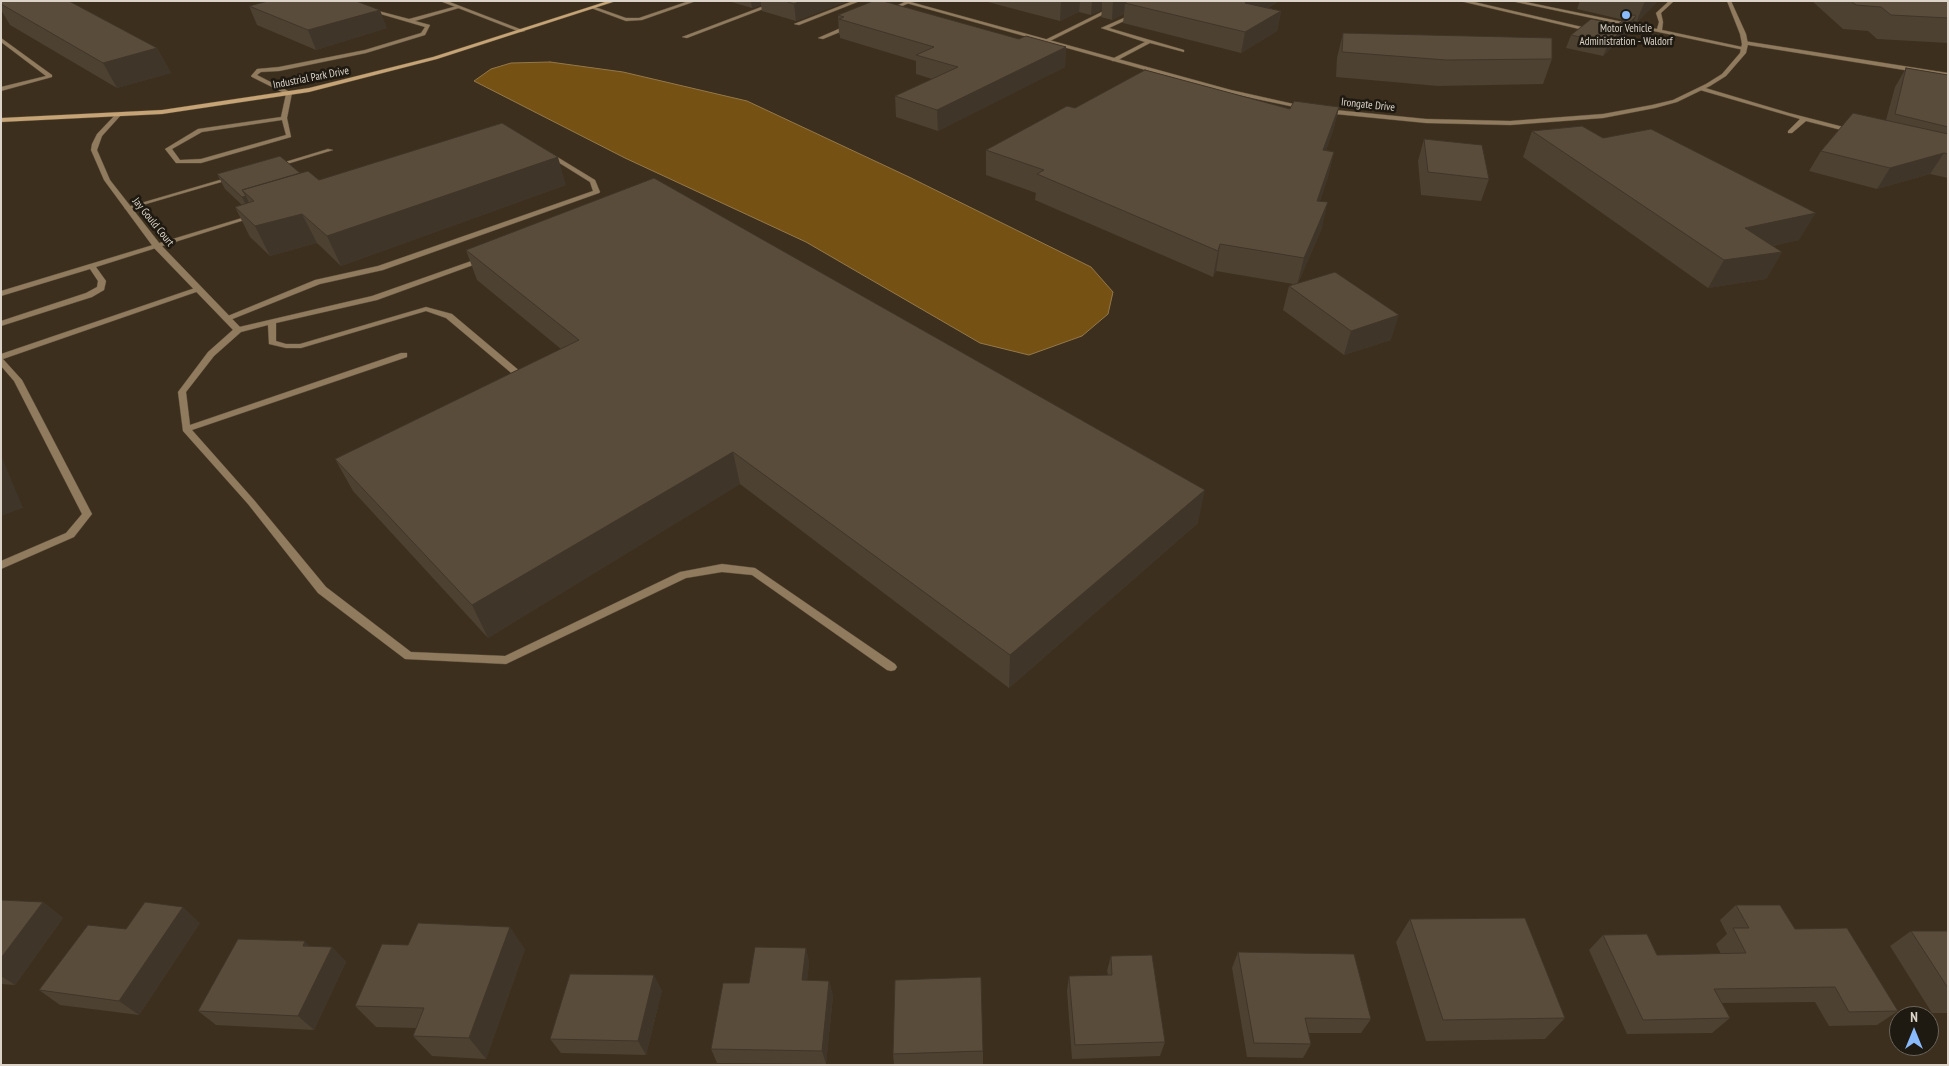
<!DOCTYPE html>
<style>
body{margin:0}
#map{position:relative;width:1949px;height:1066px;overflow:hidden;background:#3c2f1d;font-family:"PT Sans Narrow",sans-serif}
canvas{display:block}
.frame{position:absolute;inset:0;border:2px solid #dcd4c9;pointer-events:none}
.north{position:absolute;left:1889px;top:1006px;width:50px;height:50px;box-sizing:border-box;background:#1e1911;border:1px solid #6a645b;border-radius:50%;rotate:0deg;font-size:14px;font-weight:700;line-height:20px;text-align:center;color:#dcd4c9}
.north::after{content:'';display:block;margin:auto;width:18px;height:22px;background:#88bafc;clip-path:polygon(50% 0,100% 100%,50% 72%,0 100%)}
</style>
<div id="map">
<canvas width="1949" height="1066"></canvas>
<div class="frame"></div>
<div class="north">N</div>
</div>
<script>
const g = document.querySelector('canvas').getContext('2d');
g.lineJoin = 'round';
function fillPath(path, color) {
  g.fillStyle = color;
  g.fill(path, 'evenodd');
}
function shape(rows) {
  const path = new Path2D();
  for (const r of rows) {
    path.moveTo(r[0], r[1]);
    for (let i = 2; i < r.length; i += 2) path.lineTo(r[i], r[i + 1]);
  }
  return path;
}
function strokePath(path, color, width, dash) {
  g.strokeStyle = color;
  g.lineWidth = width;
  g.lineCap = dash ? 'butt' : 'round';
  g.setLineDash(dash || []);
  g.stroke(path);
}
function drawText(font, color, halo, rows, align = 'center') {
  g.font = font + ' "PT Sans Narrow",sans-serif';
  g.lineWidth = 5;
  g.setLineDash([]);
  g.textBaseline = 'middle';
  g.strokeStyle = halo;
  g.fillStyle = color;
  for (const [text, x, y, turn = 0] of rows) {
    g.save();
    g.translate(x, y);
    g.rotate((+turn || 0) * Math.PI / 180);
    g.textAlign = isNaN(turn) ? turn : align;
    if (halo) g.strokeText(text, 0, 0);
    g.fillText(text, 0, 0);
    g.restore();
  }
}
const water = shape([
 [550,62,623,72,747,101,909,177,1091,267,1113,292,1108,314,1082,336,1029,355,980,343,806,242,625,158,474,81,491,69,511,63,550,62]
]);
const lane = shape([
 [689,1,696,1,642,20,626,21,591,8,595,7,626,18,639,18,689,1],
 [777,1,784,1,687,38,682,37,777,1],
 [853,1,860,1,799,25,794,24,853,1],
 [1124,1,1130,1,1048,42,1043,41,1124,1],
 [1460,1,1470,1,1595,30,1592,32,1460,1],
 [1511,1,1521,1,1657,29,1659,22,1656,13,1669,1,1674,1,1661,13,1663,22,1662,30,1747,48,1744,50,1511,1],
 [905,2,909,3,889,12,885,11,905,2],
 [457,6,459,8,415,21,430,25,425,35,366,53,279,71,261,72,257,75,292,93,287,118,291,137,201,163,176,163,165,149,198,129,281,117,286,94,252,77,251,76,257,69,279,67,365,50,421,33,425,27,367,10,367,8,409,19,457,6],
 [282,120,286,135,201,159,180,160,172,149,202,132,282,120],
 [1135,13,1137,15,1109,28,1184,50,1184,52,1150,43,1116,61,1112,61,1112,59,1145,42,1101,28,1135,13],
 [850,24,852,27,823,39,818,38,850,24],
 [1,38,52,75,52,77,1,91,1,87,46,76,1,42,1,38],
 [1744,41,1948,73,1948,77,1742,44,1742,42,1744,41],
 [1702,87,1789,113,1855,130,1856,131,1853,133,1806,121,1792,133,1788,133,1788,131,1800,119,1700,90,1700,88,1702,87],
 [328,149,333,150,277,167,272,166,328,149],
 [545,152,549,152,595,180,600,192,599,193,383,270,320,284,230,320,224,320,223,318,315,280,378,266,593,191,590,182,545,154,545,152],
 [230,177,235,178,129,209,124,208,230,177],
 [252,215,257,216,96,267,106,281,104,290,92,297,1,326,1,321,86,293,97,287,98,281,90,269,1,296,1,291,252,215],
 [480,258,487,260,377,300,276,323,276,341,286,344,300,344,426,307,452,314,528,378,528,382,522,382,446,318,426,311,301,348,286,348,269,344,268,325,241,332,214,356,186,392,190,425,401,353,407,353,407,357,192,430,254,500,326,587,411,652,505,656,680,572,722,564,755,568,895,664,897,667,895,670,891,671,887,670,752,575,722,572,686,578,506,664,405,659,318,593,248,504,183,431,178,392,208,352,235,328,372,296,480,258],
 [195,288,201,288,202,290,3,359,22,380,92,514,74,537,1,569,1,561,66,533,82,514,14,381,1,366,1,354,195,288]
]);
const street = shape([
 [440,1,447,1,525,31,520,32,440,1],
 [899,1,907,1,1231,90,1307,107,1304,109,1228,93,899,1],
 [1727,1,1731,1,1746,34,1748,44,1746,53,1726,76,1710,86,1677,102,1655,108,1603,118,1510,125,1426,123,1325,113,1322,111,1325,109,1426,119,1510,121,1603,114,1652,105,1673,100,1706,84,1722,74,1740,53,1742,44,1740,34,1727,1],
 [116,114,121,115,102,136,97,150,110,180,160,244,241,328,241,332,235,332,154,248,104,180,91,150,92,144,97,134,116,114]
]);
const secondary = shape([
 [608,1,616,1,437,59,309,92,162,114,1,122,1,118,162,110,309,88,433,57,608,1]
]);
const wall = shape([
 [1,1,157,48,171,73,117,88,10,25,1,10],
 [728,1,848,1,796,21,762,11,761,5,752,8],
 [984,1,1279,1,1268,8,1281,11,1277,31,1241,53,1123,23,1124,14,1112,20,1101,17,1102,10,1091,15,1079,12,1060,21],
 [1580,1,1658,1,1636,23,1633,22,1631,29,1603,56,1566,48,1571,35,1618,24,1624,20,1577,9],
 [1812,1,1948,1,1948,43,1877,39,1868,31,1843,29],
 [249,6,387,28,316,50,257,25],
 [838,15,1019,39,1066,47,1065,67,938,131,896,117,895,96,932,79,916,74,916,61,840,38,840,35,839,34],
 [1343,33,1552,59,1543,84,1438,86,1336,77,1337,58],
 [1906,68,1948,75,1948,178,1930,174,1877,189,1809,171,1821,151,1886,120,1895,87],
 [1339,107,1333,131,1326,150,1334,152,1328,177,1320,201,1322,228,1298,283,1391,340,1344,355,1283,310,1289,286,1293,284,1216,271,1213,277,1035,200,1036,193,986,175,986,150,1075,108,1290,109],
 [1532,131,1603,138,1799,240,1773,246,1782,252,1766,279,1708,288,1523,157],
 [1424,139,1489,179,1481,201,1421,195,1418,161],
 [300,173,319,180,566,185,341,266,317,243,270,256,250,237,235,207,242,205,225,189,217,174],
 [466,250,1198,523,1009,688,740,484,488,638,353,491,335,459,561,349,477,280],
 [1,900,43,902,63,918,15,985,1,984],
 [1736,905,1795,929,1898,1011,1877,1025,1829,1026,1815,1002,1722,1003,1730,1018,1712,1033,1627,1034,1589,950,1603,935,1657,955,1721,954,1716,944,1727,934,1720,920],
 [1410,919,1565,1018,1545,1039,1426,1041,1396,942],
 [200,923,139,1015,60,1005,39,990,126,929],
 [1911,931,1948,931,1948,1013,1932,1013,1890,946],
 [310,946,332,947,346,962,314,1030,216,1025,198,1011],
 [806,948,809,963,807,981,829,981,833,996,826,1064,717,1063,711,1049,749,983],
 [525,949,486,1059,432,1056,413,1036,416,1028,376,1027,355,1006],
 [1238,952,1371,1019,1361,1033,1309,1033,1311,1044,1303,1058,1247,1057,1232,968],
 [1111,956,1165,1042,1160,1056,1072,1059,1067,991,1069,976,1108,975,1107,971],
 [662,990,646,1055,561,1053,550,1039],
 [983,1051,983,1065,894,1065,893,1054]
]);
const shadedWall = shape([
 [751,1,761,1,761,5,752,8],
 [801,1,848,1,796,21,794,4],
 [1061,1,1080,1,1079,12,1060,21],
 [1092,1,1102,1,1102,10,1091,15],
 [1113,1,1151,1,1125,3,1124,14,1112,20],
 [1247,1,1279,1,1241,23,1245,3],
 [1645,1,1658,1,1636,23],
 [380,10,387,28,316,50,308,30],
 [1281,11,1277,31,1241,53,1245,32],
 [1636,16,1631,29,1603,56,1609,43],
 [1066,47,1065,67,938,131,937,110],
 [157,48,171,73,117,88,103,63],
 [1339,107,1333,131,1317,175,1323,150],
 [1334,152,1328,177,1311,227,1317,201],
 [1944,153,1930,174,1877,189,1890,168],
 [558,157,566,185,341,266,327,236],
 [246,196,253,212,250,213,242,197],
 [1328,202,1322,228,1297,285,1304,258],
 [1816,213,1799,240,1730,256,1745,228],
 [302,214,317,243,270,256,255,226],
 [1220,244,1216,271,1213,277,1218,251],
 [1782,252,1766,279,1708,288,1724,260],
 [1399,315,1391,340,1344,355,1351,331],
 [733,452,740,484,488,638,472,605],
 [1,455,23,508,1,516],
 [1205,490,1198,523,1009,688,1010,655],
 [43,902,63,918,15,985,1,976,1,958],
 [183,907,200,923,139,1015,119,1001],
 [510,927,525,949,486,1059,469,1038],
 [305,941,320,957,303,946],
 [332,947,346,962,314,1030,298,1016],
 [806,948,809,963,806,995,802,980],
 [654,975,662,990,646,1055,638,1041],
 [829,981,833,996,826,1064,822,1051]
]);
const building = shape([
 [1,1,69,1,157,48,103,63,1,4,1,1],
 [268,1,356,1,380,10,308,30,249,6,268,1],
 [785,1,801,1,794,4,785,1],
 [873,1,883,1,1019,39,1026,36,1066,47,937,110,895,96,958,67,916,55,934,47,839,19,844,17,838,15,873,1],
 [1128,1,1247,1,1245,3,1281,11,1245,32,1125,3,1128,1],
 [1851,1,1948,1,1948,18,1891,15,1881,7,1856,5,1851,1],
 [1633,15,1636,16,1609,43,1571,35,1591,19,1618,24,1633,15],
 [1343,33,1552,38,1552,59,1446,60,1342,52,1343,33],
 [1906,68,1948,75,1948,127,1895,114,1906,68],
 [1145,70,1290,109,1294,101,1339,107,1323,150,1334,152,1317,201,1328,202,1304,258,1220,244,1218,251,1037,174,1044,170,986,150,1067,106,1075,108,1145,70],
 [1853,113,1948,134,1948,154,1944,153,1890,168,1821,151,1853,113],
 [502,123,558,157,327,236,302,214,255,226,235,207,254,201,242,190,308,171,319,180,502,123],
 [1582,126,1603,138,1651,129,1816,213,1745,228,1782,252,1724,260,1532,131,1582,126],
 [1424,139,1482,145,1489,179,1428,172,1424,139],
 [280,156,300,173,242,190,246,196,242,197,217,174,280,156],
 [654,178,1205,490,1010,655,733,452,472,605,335,459,579,340,466,250,654,178],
 [1335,272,1399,315,1351,331,1289,286,1335,272],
 [1,900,43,902,1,958,1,900],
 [145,902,183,907,119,1001,39,990,88,925,126,929,145,902],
 [1736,905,1780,905,1795,929,1847,928,1898,1011,1849,1012,1835,987,1714,989,1730,1018,1643,1020,1603,935,1647,934,1657,955,1746,953,1733,928,1749,928,1736,905],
 [1525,918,1565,1018,1443,1020,1410,919,1525,918],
 [418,923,510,927,469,1038,413,1036,424,1008,355,1006,382,944,408,945,418,923],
 [1911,931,1948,931,1948,988,1911,931],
 [238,939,305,941,303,946,332,947,298,1016,198,1011,238,939],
 [755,947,806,948,802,980,829,981,822,1051,711,1049,723,983,749,983,755,947],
 [1238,952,1354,954,1371,1019,1305,1018,1311,1044,1254,1043,1238,952],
 [1152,955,1165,1042,1075,1045,1069,976,1112,975,1111,956,1152,955],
 [570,974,654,975,638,1041,550,1039,570,974],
 [981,977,983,1051,893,1054,895,980,981,977]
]);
const markers = [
 [1626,15,5,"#88bafc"]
];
const farPoinames = [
 ["Motor Vehicle",1626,29],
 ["Administration - Waldorf",1626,42]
];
const farStreetnames = [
 ["Industrial Park Drive",311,78,-11],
 ["Irongate Drive",1368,105,6],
 ["Jay Gould Court",153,222,51]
];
fillPath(water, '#755113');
strokePath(water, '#94784a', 1);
strokePath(lane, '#594d3c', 1);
strokePath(street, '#594d3c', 1);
strokePath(secondary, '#594d3c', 1);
fillPath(lane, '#917b5e');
fillPath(street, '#917b5e');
fillPath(secondary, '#c6a475');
fillPath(wall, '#4d4132');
fillPath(shadedWall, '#3f3529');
fillPath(building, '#5a4c3a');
strokePath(building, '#3f3529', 1);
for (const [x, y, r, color] of markers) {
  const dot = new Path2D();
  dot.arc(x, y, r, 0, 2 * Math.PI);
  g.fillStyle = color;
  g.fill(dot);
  strokePath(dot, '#1e1911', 2);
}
drawText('11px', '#dcd4c9', '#1e1911', farPoinames);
drawText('11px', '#dcd4c9', '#1e1911', farStreetnames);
</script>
